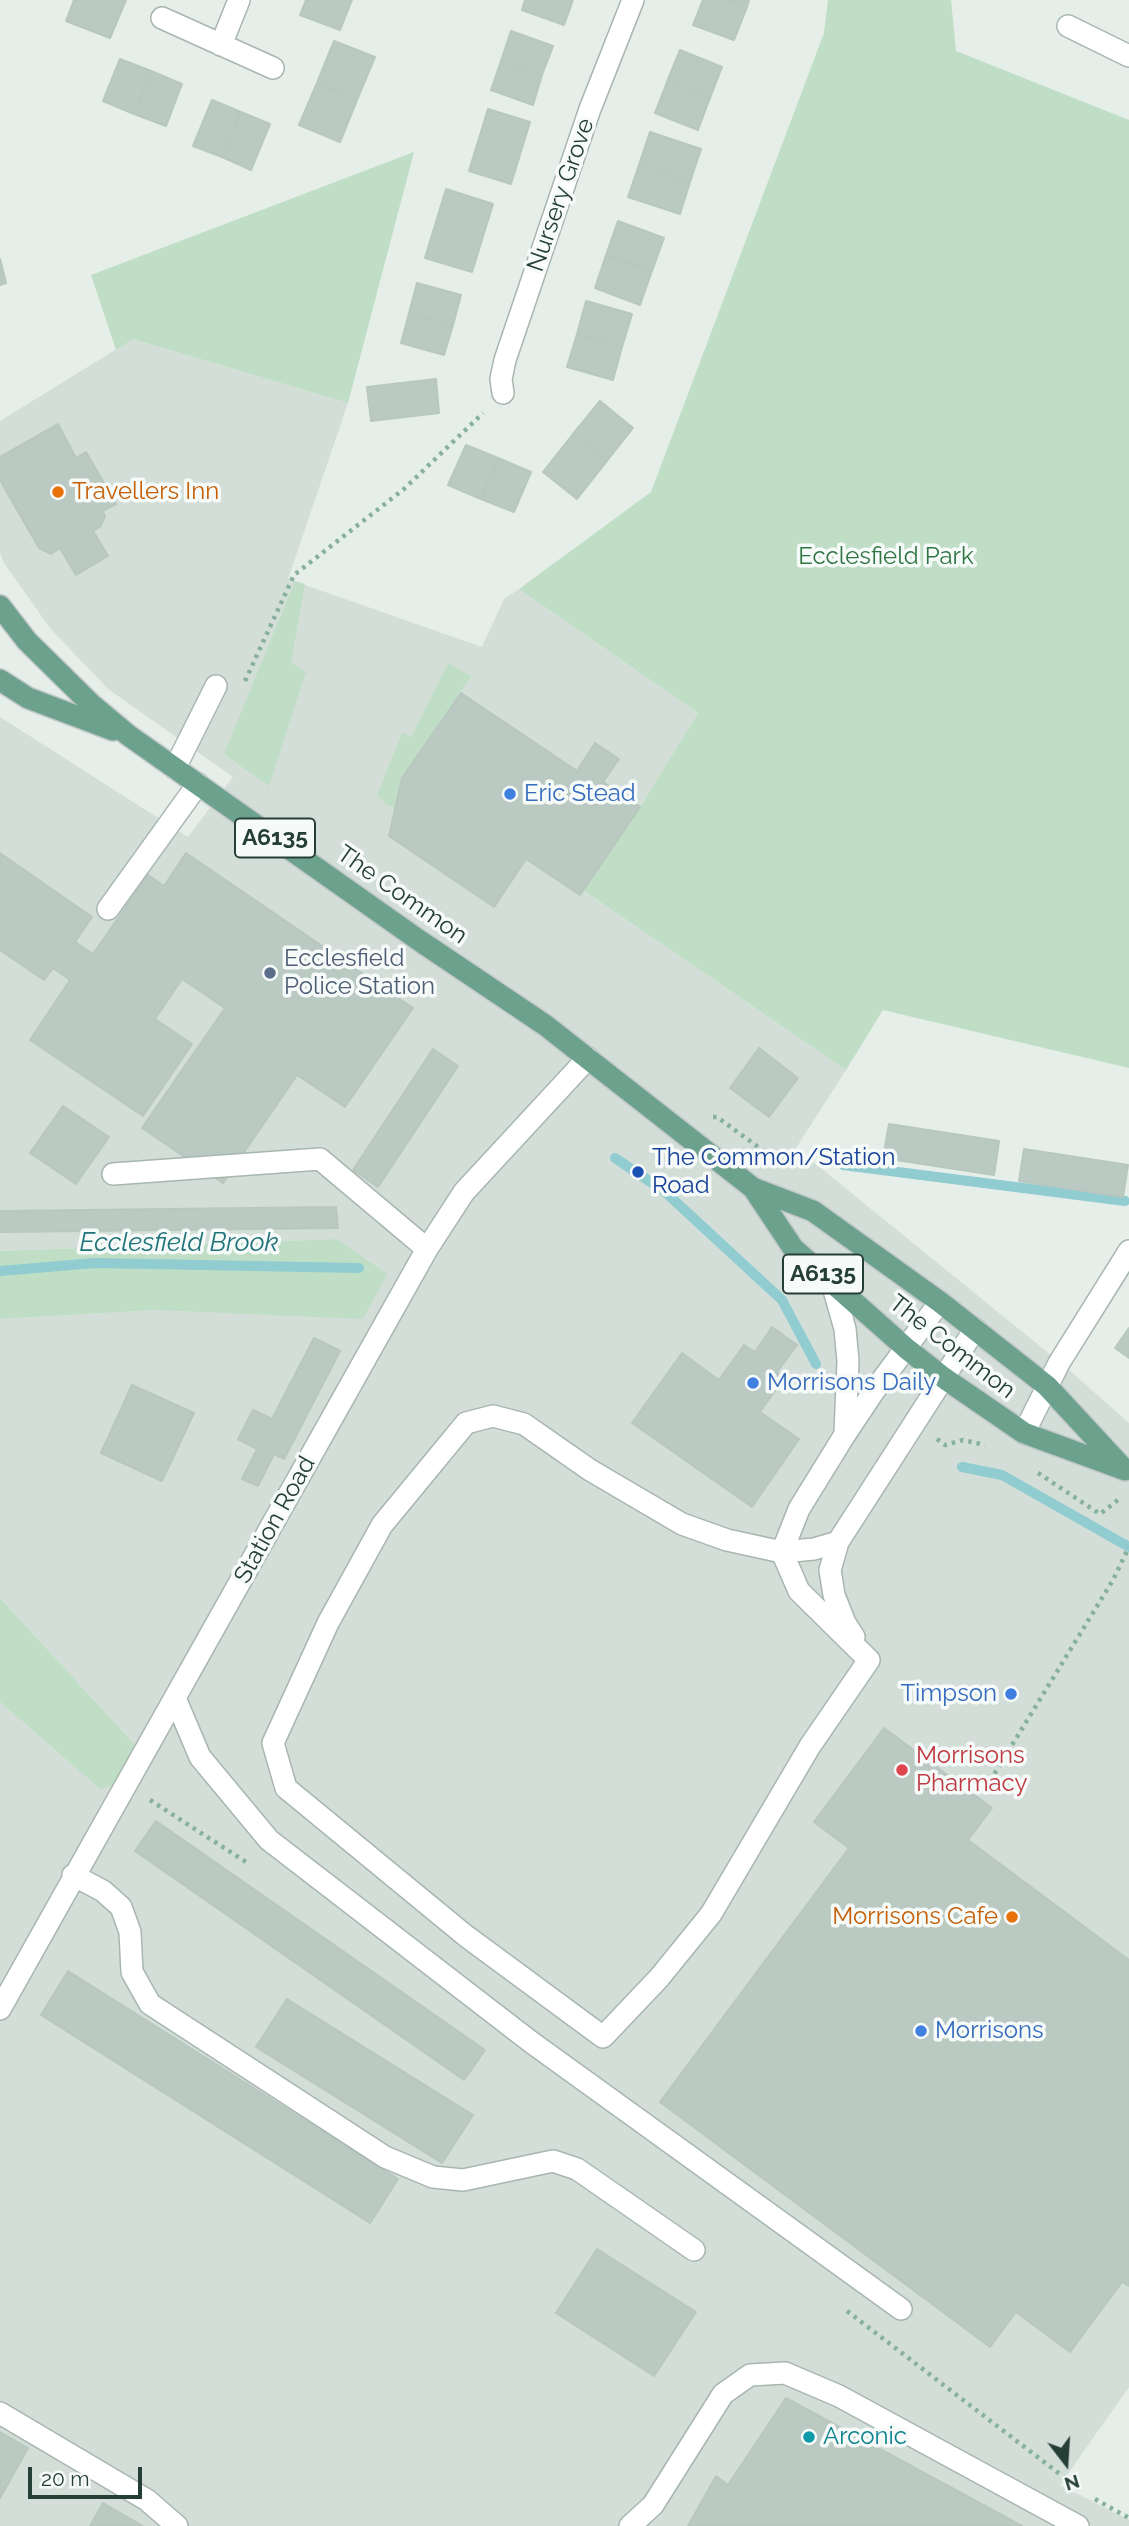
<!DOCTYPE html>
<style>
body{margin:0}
#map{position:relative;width:1129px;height:2526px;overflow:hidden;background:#e5eee9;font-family:Raleway,sans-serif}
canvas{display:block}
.north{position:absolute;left:1031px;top:2428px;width:70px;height:70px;-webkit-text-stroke:5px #f6faf8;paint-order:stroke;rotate:163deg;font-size:19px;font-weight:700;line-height:28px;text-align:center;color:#253f36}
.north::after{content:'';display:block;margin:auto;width:24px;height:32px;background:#253f36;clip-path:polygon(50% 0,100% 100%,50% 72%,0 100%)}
.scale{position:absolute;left:28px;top:2467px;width:114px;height:32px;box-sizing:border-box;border:4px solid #253f36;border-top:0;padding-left:9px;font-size:21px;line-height:24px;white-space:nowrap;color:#253f36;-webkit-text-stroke:5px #f6faf8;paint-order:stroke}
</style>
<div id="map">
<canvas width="1129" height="2526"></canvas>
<div class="north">N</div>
<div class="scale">20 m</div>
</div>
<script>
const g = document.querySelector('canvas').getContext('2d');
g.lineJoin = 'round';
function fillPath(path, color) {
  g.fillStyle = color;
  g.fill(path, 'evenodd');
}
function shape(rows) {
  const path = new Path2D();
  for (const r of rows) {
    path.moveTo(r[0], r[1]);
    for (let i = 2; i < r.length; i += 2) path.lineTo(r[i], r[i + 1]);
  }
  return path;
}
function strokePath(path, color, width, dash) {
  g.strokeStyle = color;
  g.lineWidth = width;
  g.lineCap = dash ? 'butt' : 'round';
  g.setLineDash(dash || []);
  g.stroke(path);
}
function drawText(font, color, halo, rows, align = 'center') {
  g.font = font + ' Raleway,sans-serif';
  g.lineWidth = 7;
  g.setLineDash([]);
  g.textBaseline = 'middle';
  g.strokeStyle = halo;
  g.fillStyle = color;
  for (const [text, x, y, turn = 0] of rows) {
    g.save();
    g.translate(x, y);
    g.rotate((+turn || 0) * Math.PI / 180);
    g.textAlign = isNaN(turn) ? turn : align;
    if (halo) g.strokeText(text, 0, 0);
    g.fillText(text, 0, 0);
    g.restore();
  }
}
const built = shape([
 [133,339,348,403,288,579,482,647,504,599,519,589,698,713,640,807,583,890,846,1070,796,1148,1068,1369,1129,1423,1129,2387,1060,2485,1129,2520,1129,2526,0,2526,0,1702,100,1789,137,1747,0,1598,0,1319,157,1310,337,1239,0,1251,0,717,188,837,233,777,108,689,50,628,4,563,0,552,0,421]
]);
const green = shape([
 [828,0,951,0,956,51,1129,120,1129,1068,883,1010,846,1070,583,890,640,807,698,713,519,589,651,492,824,33],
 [414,152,348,403,133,339,116,350,91,275],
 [295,581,305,584,291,662,306,672,269,786,224,754],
 [448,663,471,676,403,778,395,808,386,804,377,795,402,733,411,737],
 [337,1239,387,1274,363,1319,157,1310,0,1319,0,1251],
 [0,1598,137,1747,118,1784,100,1789,0,1702]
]);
const stream = shape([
 [615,1158,664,1191,782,1300,816,1364],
 [843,1165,1125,1201],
 [0,1271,95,1263,359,1268],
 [962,1467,1002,1475,1129,1547]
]);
const building = shape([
 [74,0,126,0,110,38,66,21,74,0],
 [306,0,352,0,340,30,300,15,306,0],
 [525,0,573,0,564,25,522,10,525,0],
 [703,0,727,0,747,7,734,40,693,25,703,0],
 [727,0,749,0,747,7,727,0],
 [511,31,553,46,542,75,501,61,511,31],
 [334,41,375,57,357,100,317,83,334,41],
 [680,50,722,67,710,98,667,82,680,50],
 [120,59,151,71,134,114,103,101,120,59],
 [501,61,542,75,533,105,491,90,501,61],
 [151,71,182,84,166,126,134,114,151,71],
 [667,82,710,98,698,130,655,113,667,82],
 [317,83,357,100,340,142,299,125,317,83],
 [212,100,241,112,222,157,193,146,212,100],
 [488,109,530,122,511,184,469,171,488,109],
 [241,112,270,124,251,170,222,157,241,112],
 [650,132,701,149,690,182,639,165,650,132],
 [639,165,690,182,680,214,628,197,639,165],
 [446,189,493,204,472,272,425,258,446,189],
 [618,221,664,238,652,271,606,255,618,221],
 [606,255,652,271,640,305,595,288,606,255],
 [0,259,6,283,0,285,0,259],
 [417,283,461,295,453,325,409,313,417,283],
 [586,301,632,314,622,347,577,334,586,301],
 [409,313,453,325,444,355,401,343,409,313],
 [577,334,622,347,613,380,567,367,577,334],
 [436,379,439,413,371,421,367,387,436,379],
 [600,401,633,428,607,461,573,434,600,401],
 [58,424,76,458,86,452,116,504,102,511,105,516,101,526,93,531,108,556,76,575,60,548,51,554,39,548,0,480,0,457,58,424],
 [573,434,607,461,577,499,543,472,573,434],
 [466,445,498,458,481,499,448,485,466,445],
 [498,458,531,472,514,512,481,499,498,458],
 [461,693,577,771,595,743,619,759,603,782,640,807,580,895,526,859,494,907,389,836,402,778,461,693],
 [0,853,92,917,75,942,93,954,148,875,164,886,186,853,413,1008,345,1107,297,1075,223,1183,142,1128,225,1008,182,979,155,1019,192,1044,143,1116,30,1040,70,980,53,968,44,980,0,950,0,853],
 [759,1048,798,1078,769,1117,730,1088,759,1048],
 [433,1049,458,1066,378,1187,353,1170,433,1049],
 [63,1106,109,1137,76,1184,30,1153,63,1106],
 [889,1124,999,1141,994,1175,883,1158,889,1124],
 [1024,1149,1128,1165,1123,1197,1019,1181,1024,1149],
 [336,1207,338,1228,0,1232,0,1211,336,1207],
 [772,1327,797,1345,777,1372,784,1378,760,1412,799,1439,752,1507,632,1423,682,1353,719,1380,744,1345,755,1352,772,1327],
 [1129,1328,1129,1358,1115,1348,1129,1328],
 [314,1338,340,1351,284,1459,274,1454,258,1486,242,1479,257,1449,238,1439,253,1410,272,1419,314,1338],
 [132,1385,194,1413,162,1481,101,1453,132,1385],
 [884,1728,992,1808,968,1840,1129,1960,1129,2286,1122,2282,1070,2352,1016,2312,990,2347,660,2102,849,1848,814,1822,884,1728],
 [156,1821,485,2050,464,2080,135,1851,156,1821],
 [68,1971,398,2179,370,2223,41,2015,68,1971],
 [287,1999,473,2115,442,2163,256,2047,287,1999],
 [597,2249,696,2312,654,2376,556,2313,597,2249],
 [786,2398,1022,2526,688,2526,716,2476,728,2485,786,2398],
 [0,2432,28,2448,0,2498,0,2432],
 [103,2503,143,2526,90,2526,103,2503]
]);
const path = shape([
 [245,681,294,575,404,489,483,413],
 [713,1117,717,1117,783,1165],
 [937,1439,945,1445,963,1440,985,1445],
 [1038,1473,1100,1514,1118,1500],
 [990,1781,1113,1580,1129,1547],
 [150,1800,246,1862],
 [847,2311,1082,2491],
 [1095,2499,1129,2518]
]);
const minor = shape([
 [162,18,273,68],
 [1068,26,1129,56],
 [221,45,239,0],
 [503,393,501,379,505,360,590,109,633,0],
 [175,768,216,686],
 [108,909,198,784],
 [113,1174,320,1159,427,1249],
 [832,1283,845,1329,848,1361,845,1434],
 [1024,1433,1059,1363,1129,1251],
 [838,1542,814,1549,782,1552,727,1540,682,1524,590,1470,524,1424,493,1416,466,1423,382,1525,328,1623,273,1743,286,1788,466,1936,603,2037,659,1978,711,1914,810,1746,869,1660],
 [854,1637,845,1623,834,1595,830,1570,838,1542,975,1329],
 [869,1660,799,1591,782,1552,799,1509,844,1436,874,1391,940,1302],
 [175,1698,200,1757,269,1840,531,2042,901,2309],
 [73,1875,103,1891,121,1907,130,1932,132,1972,150,2004,385,2157,433,2177,463,2180,553,2161,577,2169,694,2250],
 [0,2009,427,1249,464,1192,588,1058],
 [0,2413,147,2500,177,2526],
 [630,2526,653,2505,723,2394,750,2375,785,2373,839,2396,1078,2526]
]);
const major = shape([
 [0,606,27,641,91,704,128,735,420,941,545,1025,753,1188,793,1248,907,1349,944,1378,1024,1433,1125,1470],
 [0,680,28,698,113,730],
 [753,1188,813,1211,940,1302,1047,1386,1122,1467]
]);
const markers = [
 [58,492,7,"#e8710a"],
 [510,794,7,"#3f7fe0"],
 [270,973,7,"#5c6f8a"],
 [638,1172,7,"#1a4fb4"],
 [753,1383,7,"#3f7fe0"],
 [1011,1694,7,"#3f7fe0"],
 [902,1770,7,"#e0444e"],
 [1012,1917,7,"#e8710a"],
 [921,2031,7,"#3f7fe0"],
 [809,2437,7,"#0f9aa8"]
];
const shields = [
 [275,838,80],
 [823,1274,80]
];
const shieldNames = [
 ["A6135",275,838],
 ["A6135",823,1274]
];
const streetNames = [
 ["Nursery Grove",561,195,-71],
 ["The Common",402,895,35],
 ["The Common",952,1347,38],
 ["Station Road",275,1520,-61]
];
const foodNames = [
 ["Travellers Inn",72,492],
 ["Morrisons Cafe",998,1917,"right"]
];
const parkNames = [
 ["Ecclesfield Park",886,557]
];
const shopNames = [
 ["Eric Stead",524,794],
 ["Morrisons Daily",767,1383],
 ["Timpson",997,1694,"right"],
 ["Morrisons",935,2031]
];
const serviceNames = [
 ["Ecclesfield",284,959],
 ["Police Station",284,987]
];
const transitNames = [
 ["The Common/Station",652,1158],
 ["Road",652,1186]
];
const healthNames = [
 ["Morrisons",916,1756],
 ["Pharmacy",916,1784]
];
const cultureNames = [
 ["Arconic",823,2437]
];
const waterNames = [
 ["Ecclesfield Brook",179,1243]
];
fillPath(built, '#d3ded8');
fillPath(green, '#bfdec5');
strokePath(stream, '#90ccd0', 10);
fillPath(building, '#bac9c2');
strokePath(building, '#b8c7bf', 2);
strokePath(minor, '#a8b6b0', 24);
strokePath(major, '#c2c9c7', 24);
strokePath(path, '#87b09f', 4.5, [3.5, 5]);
strokePath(minor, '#fff', 21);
strokePath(major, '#6ca18e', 21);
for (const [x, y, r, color] of markers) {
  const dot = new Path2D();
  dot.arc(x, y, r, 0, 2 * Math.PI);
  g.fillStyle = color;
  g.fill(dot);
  strokePath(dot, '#f6faf8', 2.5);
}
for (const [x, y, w] of shields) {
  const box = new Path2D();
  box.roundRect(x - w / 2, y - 19.5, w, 39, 5);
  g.fillStyle = '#f6faf8';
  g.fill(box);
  strokePath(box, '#253f36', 2);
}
drawText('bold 23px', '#253f36', null, shieldNames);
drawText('24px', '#253f36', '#f6faf8', streetNames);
drawText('24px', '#c56008', '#f6faf8', foodNames, 'left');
drawText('24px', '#307544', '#f6faf8', parkNames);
drawText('24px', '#366cbe', '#f6faf8', shopNames, 'left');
drawText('24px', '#4e5e75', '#f6faf8', serviceNames, 'left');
drawText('24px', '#164399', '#f6faf8', transitNames, 'left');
drawText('24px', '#be3a42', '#f6faf8', healthNames, 'left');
drawText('24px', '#0d838f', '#f6faf8', cultureNames, 'left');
drawText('italic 26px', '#20737a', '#f6faf8', waterNames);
</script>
